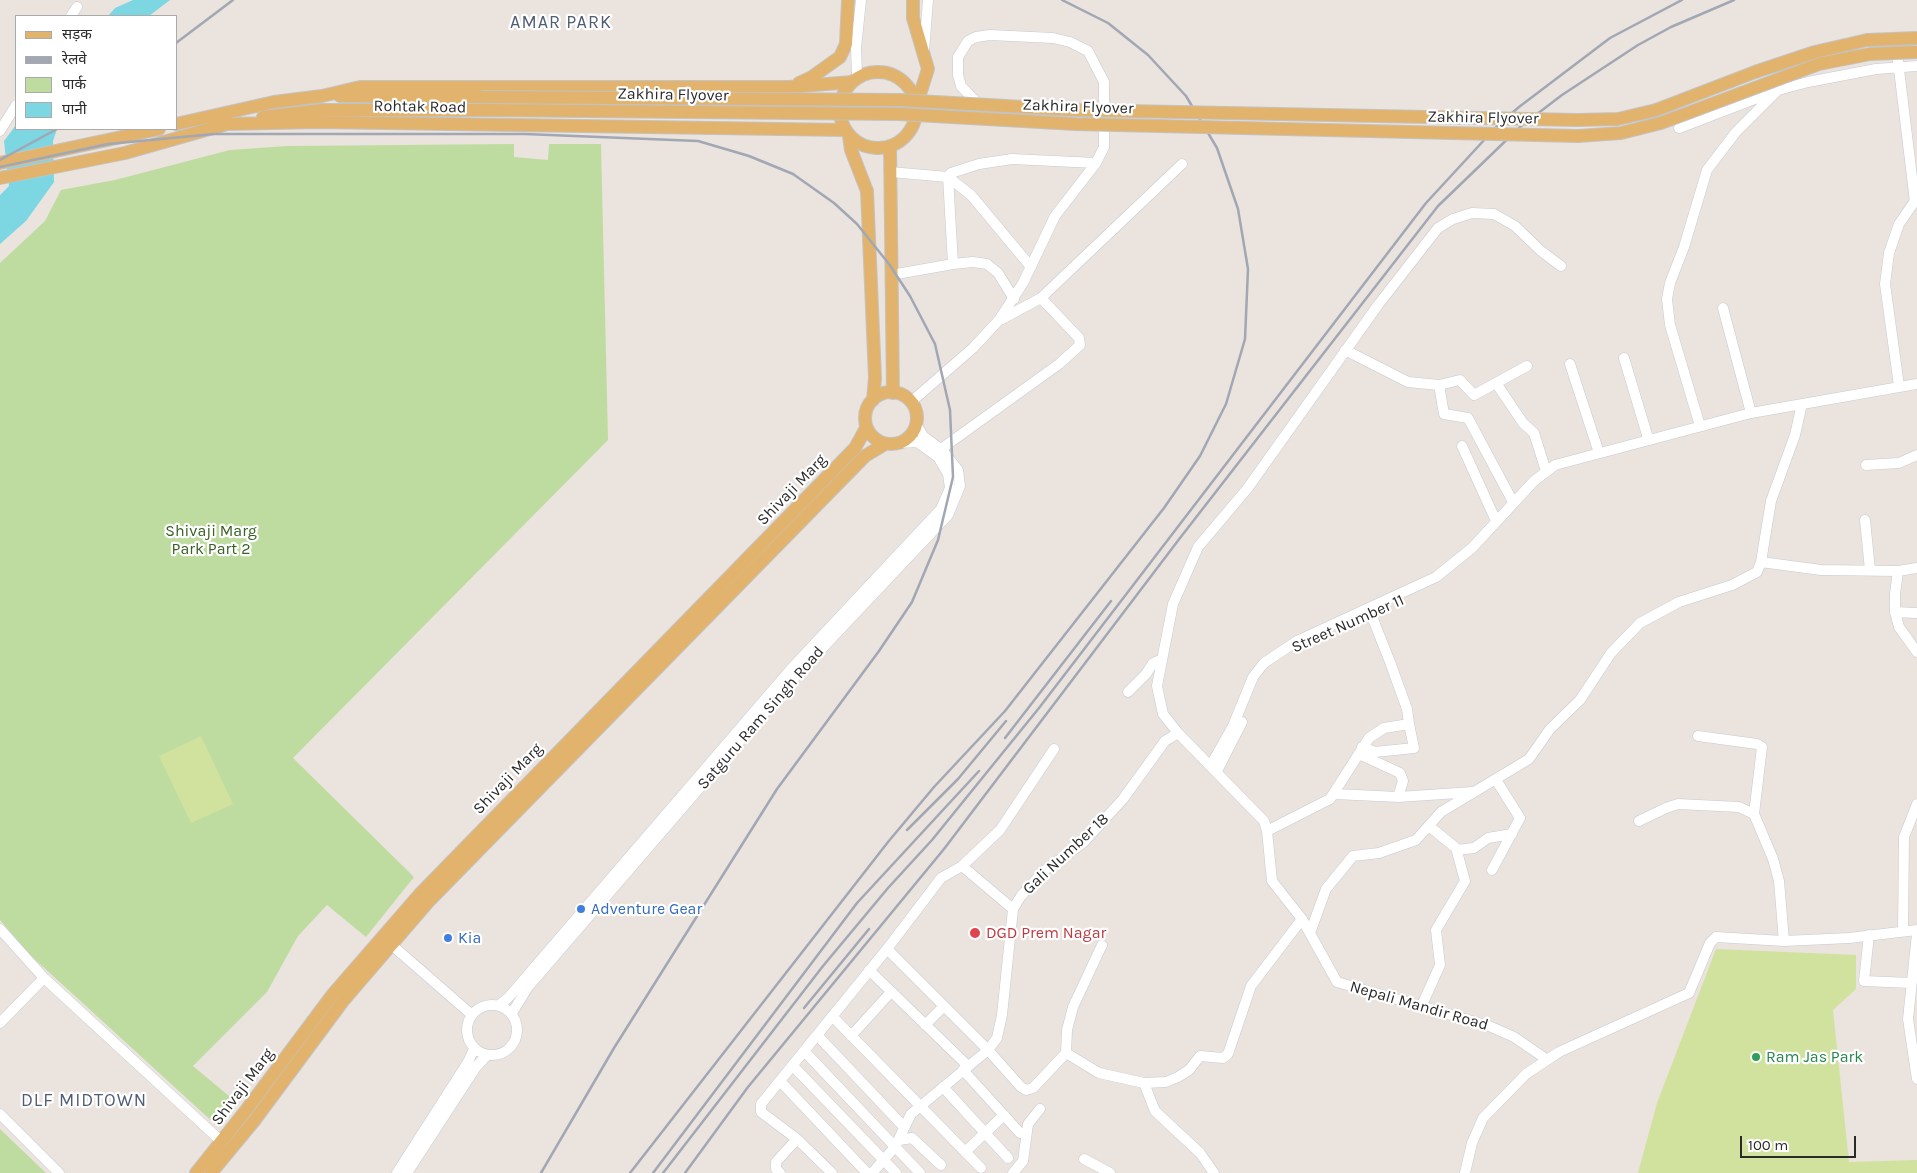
<!DOCTYPE html>
<meta charset="utf-8">
<style>
body{margin:0}
#map{position:relative;width:1917px;height:1173px;overflow:hidden;background:#ebe3de;font-family:Karla,"Noto Sans Devanagari",sans-serif}
canvas{display:block}
.legend{position:absolute;left:15px;top:15px;width:162px;height:115px;box-sizing:border-box;background:#fff;border:1px solid #aaa;margin:0;padding:6px 9px;list-style:none;font-size:15px;color:#2a2a2a}
.legend li{display:flex;align-items:center;gap:10px;height:25px}
.legend b{width:25px;border:1px solid #aaa}
.scale{position:absolute;left:1740px;top:1136px;width:116px;height:22px;box-sizing:border-box;border:2px solid #2a2a2a;border-top:0;padding-left:6px;font-size:15px;line-height:18px;white-space:nowrap;color:#2a2a2a;-webkit-text-stroke:4px #fff;paint-order:stroke}
</style>
<div id="map">
<canvas width="1917" height="1173"></canvas>
<ul class="legend">
<li><b style="height:6px;background:#e2b36c"></b>सड़क</li>
<li><b style="height:6px;background:#a1a7b3"></b>रेलवे</li>
<li><b style="height:14px;background:#bedca0"></b>पार्क</li>
<li><b style="height:14px;background:#7cd7e2"></b>पानी</li>
</ul>
<div class="scale">100 m</div>
</div>
<script>
const g = document.querySelector('canvas').getContext('2d');
g.lineJoin = 'round';
function fillPath(path, color) {
  g.fillStyle = color;
  g.fill(path, 'evenodd');
}
function shape(rows) {
  const path = new Path2D();
  for (const r of rows) {
    if (r.length === 3) {
      path.moveTo(r[0] + r[2], r[1]);
      path.arc(r[0], r[1], r[2], 0, 2 * Math.PI);
      continue;
    }
    path.moveTo(r[0], r[1]);
    for (let i = 2; i < r.length; i += 2) path.lineTo(r[i], r[i + 1]);
  }
  return path;
}
function strokePath(path, color, width, dash) {
  g.strokeStyle = color;
  g.lineWidth = width;
  g.lineCap = dash ? 'butt' : 'round';
  g.setLineDash(dash || []);
  g.stroke(path);
}
function drawText(font, color, halo, rows, align = 'center') {
  g.font = font + ' Karla,sans-serif';
  g.lineWidth = 4.5;
  g.setLineDash([]);
  g.textBaseline = 'middle';
  g.strokeStyle = halo;
  g.fillStyle = color;
  for (const [text, x, y, turn = 0] of rows) {
    g.save();
    g.translate(x, y);
    g.rotate((+turn || 0) * Math.PI / 180);
    g.textAlign = isNaN(turn) ? turn : align;
    if (halo) g.strokeText(text, 0, 0);
    g.fillText(text, 0, 0);
    g.restore();
  }
}
const green = shape([
 [514,144,514,157,548,160,549,144,601,144,608,440,293,758,414,877,366,937,327,905,298,936,267,992,193,1066,235,1101,215,1124,29,954,0,920,0,263,45,221,61,190,115,180,230,150,287,146],
 [0,1129,46,1173,0,1173]
]);
const pitch = shape([
 [201,736,233,804,191,823,159,756],
 [1716,949,1856,955,1856,989,1833,1010,1849,1162,1917,1160,1917,1173,1638,1173,1657,1103]
]);
const water = shape([
 [133,0,170,0,149,16,108,16,115,8],
 [16,125,16,129,57,129,53,141,54,182,26,221,0,244,0,195,9,186,4,141]
]);
const minor = shape([
 [71,16,77,7],
 [924,51,928,0],
 [1898,61,1915,202],
 [861,76,857,74,856,48,861,0],
 [1679,128,1778,90,1808,82,1876,69,1917,66],
 [0,131,16,105],
 [890,172,948,177,971,195,1031,267],
 [953,264,948,177,951,173,979,164,1012,159,1096,163],
 [891,275,953,264,973,262,987,264,998,273,1014,299],
 [1723,308,1751,413],
 [1002,319,1041,298,1182,164],
 [1345,350,1408,382,1439,385,1460,380,1474,395,1496,383],
 [1624,358,1648,438],
 [1570,364,1599,453],
 [1527,366,1496,383,1523,423,1534,433,1546,471],
 [1439,385,1444,414,1468,418,1513,502],
 [1899,386,1885,284,1889,253,1899,224,1917,198],
 [911,402,973,348,999,320,1023,283,1055,216,1096,163,1104,147,1104,82,1088,51,1070,42,1053,38,990,35,976,37,968,41,958,57,958,75,961,86,979,105],
 [1700,426,1670,325,1667,299,1670,283,1684,247,1707,170,1736,132,1778,90],
 [1462,446,1496,521],
 [941,449,1059,364,1080,345,1079,338,1041,298],
 [1866,465,1899,463,1917,455],
 [1865,520,1870,570],
 [1761,562,1821,570,1898,571,1917,568],
 [1898,571,1895,594,1895,612,1899,627,1917,652],
 [1895,612,1917,613],
 [1128,692,1146,674,1153,663,1160,660],
 [1698,736,1757,744,1762,747,1754,814],
 [1362,747,1375,752,1414,748,1409,724],
 [1359,754,1400,773,1403,781,1398,797],
 [1211,765,1233,726,1253,677,1264,663,1297,641,1436,577,1472,548,1534,481,1555,465,1751,413,1917,384],
 [1217,771,1242,722],
 [1335,794,1398,797,1473,792],
 [1639,821,1666,808,1678,804,1739,807,1754,814,1773,859,1779,881,1784,941],
 [1267,831,1330,799,1369,738,1384,728,1409,724,1407,709,1390,662,1369,609],
 [1457,850,1474,848,1488,838,1512,834],
 [962,866,1013,909],
 [1492,870,1520,818,1496,780],
 [0,929,44,978],
 [1903,931,1904,837,1917,804],
 [1310,933,1326,889,1353,856,1379,853,1416,840,1441,812,1529,759,1550,729,1580,700,1611,653,1640,623,1679,602,1732,585,1757,572,1761,562,1771,501,1795,435,1802,404],
 [1869,935,1864,981,1911,983],
 [386,940,472,1015],
 [1102,945,1073,1007,1067,1030,1066,1053,1099,1073,1144,1083],
 [887,949,988,1050,1021,1087,1026,1090,1033,1088,1066,1053],
 [869,970,968,1066],
 [492,1030,25],
 [499,1005,508,998,791,669,941,509,950,488,948,474,938,457,917,442,898,443],
 [1422,1005,1440,965,1436,930,1465,881,1456,848,1429,826],
 [512,1013,528,987,797,675,948,515,960,486,958,470,943,451,923,436,916,424],
 [833,1017,981,1168],
 [0,1023,44,978,221,1141],
 [925,1025,944,1006],
 [818,1036,904,1127],
 [851,1036,891,992],
 [805,1052,920,1173],
 [1546,1059,1514,1037,1489,1026,1337,982,1302,919,1272,881,1267,831,1264,821,1178,733,1163,714,1157,686,1173,604,1198,547,1247,489,1378,305,1438,228,1453,219,1472,213,1494,214,1515,226,1541,251,1561,266],
 [1917,1063,1915,1066,1917,1079],
 [793,1066,896,1173],
 [1915,1066,1908,1019,1917,934],
 [963,1070,1020,1133],
 [780,1081,867,1173],
 [943,1087,1008,1158],
 [0,1114,59,1173],
 [899,1140,912,1138,941,1165],
 [965,1152,1004,1115],
 [1084,1159,1110,1173],
 [397,1173,468,1062,474,1049],
 [407,1173,476,1067,487,1055],
 [780,1173,776,1169,776,1162,797,1139],
 [832,1173,797,1139,761,1112,761,1104,887,949,941,878,962,866,1000,830,1054,749],
 [872,1173,895,1147,911,1114,988,1050,997,1038,1002,1015,1013,909,1021,896,1045,870,1083,843,1123,799,1165,741,1178,733],
 [1013,1173,1023,1161,1028,1124,1040,1109],
 [1214,1173,1200,1153,1155,1111,1144,1083,1166,1082,1178,1077,1189,1070,1200,1056,1223,1058,1228,1054,1251,986,1302,919],
 [1465,1173,1472,1143,1483,1118,1526,1074,1559,1052,1689,993,1710,943,1716,937,1784,941,1849,938,1917,930]
]);
const major = shape([
 [913,0,913,18,928,69,916,107],
 [878,110,38],
 [799,83,812,77,840,57,846,44,848,0],
 [340,96,481,97],
 [263,117,323,110,480,110],
 [176,124,274,102,322,96,360,87,789,87,852,82],
 [849,136,851,150,867,191,875,378,873,400],
 [890,146,893,393],
 [0,163,159,129],
 [0,178,125,153,227,124,318,122,845,130],
 [891,418,26],
 [196,1173,247,1109,333,994,419,895,855,448,866,428],
 [211,1173,254,1121,343,1001,429,901,865,456,885,444]
]);
const rail = shape([
 [176,43,233,0],
 [0,160,57,129],
 [0,167,108,144,214,134,525,134,698,141,749,156,793,174,834,203,857,224,889,264,910,296,935,344,950,410,953,477,938,540,912,602,879,651,777,789,614,1048,541,1173],
 [1005,738,1111,601],
 [907,830,958,779,1006,721],
 [804,1008,869,929],
 [630,1173,888,842,934,787,1005,711,1164,508,1200,456,1226,404,1245,339,1248,269,1238,209,1217,148,1186,96,1148,55,1108,23,1062,0],
 [653,1173,857,903,979,771],
 [663,1173,823,966,888,888,932,840,1039,708,1426,203,1498,125,1519,107,1610,38,1682,0],
 [685,1173,748,1087,944,849,1180,538,1438,206,1520,127,1562,95,1638,45,1671,27,1734,0]
]);
const majorBridge = shape([
 [481,97,900,100,1077,110,1578,120,1618,119,1656,110,1755,72,1815,52,1867,40,1917,38],
 [480,110,899,114,1075,124,1578,136,1621,133,1661,123,1819,64,1870,54,1917,52]
]);
const markers = [
 [581,909,5,"#3f7fe0"],
 [975,933,6,"#e0444e"],
 [448,938,5,"#3f7fe0"],
 [1756,1057,5,"#2e9e5b"]
];
const streetNames = [
 ["Zakhira Flyover",673,95,1],
 ["Rohtak Road",420,107,1],
 ["Zakhira Flyover",1078,107,2],
 ["Zakhira Flyover",1483,118,1],
 ["Shivaji Marg",792,490,-46],
 ["Street Number 11",1348,624,-24],
 ["Satguru Ram Singh Road",761,718,-49],
 ["Shivaji Marg",508,779,-46],
 ["Gali Number 18",1066,854,-43],
 ["Nepali Mandir Road",1419,1006,16],
 ["Shivaji Marg",243,1087,-53]
];
const parkNames = [
 ["Shivaji Marg",211,531],
 ["Park Part 2",211,549]
];
const shopNames = [
 ["Adventure Gear",591,909],
 ["Kia",458,938]
];
const healthNames = [
 ["DGD Prem Nagar",986,933]
];
const leisureNames = [
 ["Ram Jas Park",1766,1057]
];
const neighbourhoodNames = [
 ["AMAR PARK",561,23],
 ["DLF MIDTOWN",84,1101]
];
fillPath(green, '#bedca0');
fillPath(pitch, '#d0e29d');
fillPath(water, '#7cd7e2');
strokePath(minor, '#c5cad2', 11);
strokePath(major, '#c3c3c3', 14);
strokePath(minor, '#fff', 10);
strokePath(major, '#e2b36c', 12);
strokePath(rail, '#a1a7b3', 2.5);
strokePath(majorBridge, '#c3c3c3', 14, []);
strokePath(majorBridge, '#e2b36c', 12);
for (const [x, y, r, color] of markers) {
  const dot = new Path2D();
  dot.arc(x, y, r, 0, 2 * Math.PI);
  g.fillStyle = color;
  g.fill(dot);
  strokePath(dot, '#fff', 2);
}
drawText('16px', '#2a2a2a', '#fff', streetNames);
drawText('16px', '#396022', '#fff', parkNames);
drawText('16px', '#366cbe', '#fff', shopNames, 'left');
drawText('16px', '#be3a42', '#fff', healthNames, 'left');
drawText('16px', '#27864d', '#fff', leisureNames, 'left');
g.letterSpacing = '1px';
drawText('18px', '#505d76', '#fff', neighbourhoodNames);
g.letterSpacing = '0px';
</script>
